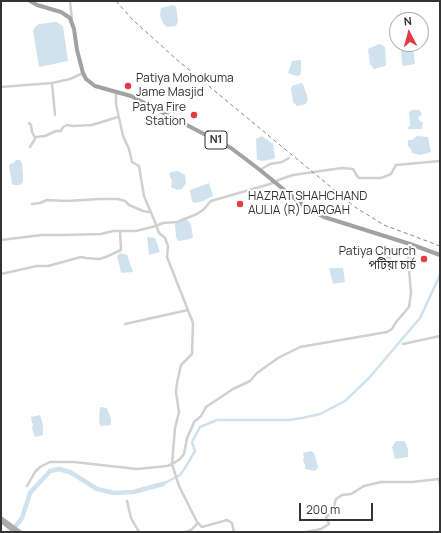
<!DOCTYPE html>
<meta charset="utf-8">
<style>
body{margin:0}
#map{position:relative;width:441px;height:533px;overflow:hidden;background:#fff;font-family:Manrope,sans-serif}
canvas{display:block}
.frame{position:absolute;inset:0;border:2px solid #333;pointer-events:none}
.north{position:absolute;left:389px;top:12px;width:40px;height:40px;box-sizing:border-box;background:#fff;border:1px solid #adadad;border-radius:50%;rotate:354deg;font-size:11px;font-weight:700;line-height:16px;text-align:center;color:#333}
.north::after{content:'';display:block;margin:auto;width:14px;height:18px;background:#e63946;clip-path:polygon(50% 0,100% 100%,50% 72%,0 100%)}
.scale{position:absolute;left:299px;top:503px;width:74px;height:18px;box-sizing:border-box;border:2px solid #333;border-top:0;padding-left:5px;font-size:12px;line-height:14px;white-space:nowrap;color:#333;-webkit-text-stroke:3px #fff;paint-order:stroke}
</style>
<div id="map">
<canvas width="441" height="533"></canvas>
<div class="frame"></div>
<div class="north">N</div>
<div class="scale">200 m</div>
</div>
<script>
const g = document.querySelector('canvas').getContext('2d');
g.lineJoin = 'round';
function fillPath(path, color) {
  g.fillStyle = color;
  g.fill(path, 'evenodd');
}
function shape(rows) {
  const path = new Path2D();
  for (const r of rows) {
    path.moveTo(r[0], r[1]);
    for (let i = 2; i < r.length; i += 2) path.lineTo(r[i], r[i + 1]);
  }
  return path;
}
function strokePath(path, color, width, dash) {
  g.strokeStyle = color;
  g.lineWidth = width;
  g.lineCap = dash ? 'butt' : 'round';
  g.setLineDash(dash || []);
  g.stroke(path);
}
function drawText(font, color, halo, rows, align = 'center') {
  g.font = font + ' Manrope,"Noto Sans Bengali",sans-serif';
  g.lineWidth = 4;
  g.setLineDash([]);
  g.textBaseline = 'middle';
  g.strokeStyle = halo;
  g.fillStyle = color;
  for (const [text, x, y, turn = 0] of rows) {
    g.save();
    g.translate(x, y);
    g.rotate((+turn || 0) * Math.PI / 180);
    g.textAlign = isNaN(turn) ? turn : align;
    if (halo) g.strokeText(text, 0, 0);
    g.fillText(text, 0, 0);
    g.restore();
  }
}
const water = shape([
 [173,5,176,7,178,21,176,26,167,27,163,23,160,16,161,8],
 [56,22,63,26,68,61,39,67,33,31,35,27,39,24],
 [379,44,382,45,385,47,386,64,385,66,374,69,370,64,368,49],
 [411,48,413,49,415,64,404,66,402,64,401,50],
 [301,60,301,74,298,76,290,74,288,73,292,61],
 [301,83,303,84,308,99,306,104,297,106,293,102,291,89,292,86],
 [412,110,419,110,422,113,422,114,418,118,421,122,423,122,422,129,408,129,408,127,410,126,409,112],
 [262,136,273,144,275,156,274,159,262,161,257,160,256,139],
 [417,136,428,137,431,152,420,155,412,153,411,149,408,146,408,140,412,140],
 [16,160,20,160,22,163,23,173,23,182,20,185,14,185,12,184,9,166,10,164,13,163],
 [178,171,185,175,186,183,182,189,177,190,171,187,172,181,169,174,171,172],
 [209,183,213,196,203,201,194,203,192,201,190,190],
 [187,219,191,225,193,237,190,239,178,241,176,237,175,223],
 [147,237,155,238,160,252,149,255],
 [383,252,389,252,392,261,391,265,381,267,379,260,379,254],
 [120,253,127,255,133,272,122,273,121,272,117,256],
 [329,268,343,268,345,282,333,284],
 [100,407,107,408,111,419,111,425,101,426,99,423],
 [40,415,43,425,43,435,35,437,32,429,33,424,32,423,31,417],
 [396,441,404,441,406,443,408,450,408,457,395,459,392,447],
 [311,451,314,453,316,459,318,468,315,471,305,469,305,465,303,460,304,458,303,453]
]);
const canal = shape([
 [163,484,180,475,185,468,195,451,192,442,200,427,217,420,289,420,302,418,320,414,345,401,369,378,420,318,440,275]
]);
const river = shape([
 [11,532,22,518,30,493,50,471,59,469,70,472,97,489,114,493,133,492,163,484]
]);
const minor = shape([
 [70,1,72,20],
 [52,83,55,115],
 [1,87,52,83,70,79,83,73],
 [116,92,116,104,123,136,129,149,132,162,139,166,144,196,155,222,159,233,165,238,168,246,167,257,193,323,192,354,181,365,177,383,176,392,179,412,175,428,172,464,179,486,197,522,202,527,227,520,232,523,234,532],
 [29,123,31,125,32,132,35,138],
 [30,147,36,137,45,136,56,131,61,131,63,127,67,125,73,126,92,125,118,117],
 [260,170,270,164,282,162,289,158],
 [32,204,40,203,47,200,67,201,99,199,118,199,125,201,129,205,143,211,149,212],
 [1,240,42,235,65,235,101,234,113,231,136,231,156,226,163,223,177,222,197,214,203,210,211,201,270,184,281,179,293,175,342,168,353,169,357,176,359,178,381,178,391,174,396,165,440,161],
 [1,274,37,266,48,266,81,257,86,258,99,259,106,257,121,250,120,231],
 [125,324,188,310],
 [403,344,440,336],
 [27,486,35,472,40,467,50,462,74,462,137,469,167,466,172,464,180,459,184,454,187,438,192,427,194,422,201,416,206,407,233,389,250,381,257,373,278,358,300,347,387,332,392,329,396,322,409,307,411,293,408,258,413,245],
 [127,501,131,518,139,532],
 [186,532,191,530,198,523],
 [306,532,321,529,329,524,326,517,332,513,336,499,342,495,351,494,364,486,381,482,412,482,439,479,440,485]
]);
const primary = shape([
 [1,518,20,532],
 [1,521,15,532]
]);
const trunk = shape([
 [30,1,37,5,61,12,70,18,74,29,77,50,83,73,86,79,95,86,131,96,231,148,260,170,305,207,324,217,410,244,440,255]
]);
const rail = shape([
 [116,1,133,20,176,59,355,207,384,225,440,246]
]);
const markers = [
 [128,86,4,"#e63946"],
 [194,115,4,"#e63946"],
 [240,204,4,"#e63946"],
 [424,259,4,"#e63946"]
];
const shields = [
 [216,140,22]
];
const shieldNames = [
 ["N1",216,140]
];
const poiNames = [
 ["Patiya Mohokuma",136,79],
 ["Jame Masjid",136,93],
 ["Patya Fire",186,108,"right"],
 ["Station",186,122,"right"],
 ["HAZRAT SHAHCHAND",248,197],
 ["AULIA (R) DARGAH",248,211],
 ["Patiya Church",416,252,"right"],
 ["পটিয়া চার্চ",416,266,"right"]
];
fillPath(water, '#cfe2ee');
strokePath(canal, '#cfe2ee', 2.5);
strokePath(river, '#cfe2ee', 4.5);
strokePath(minor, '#d0d0d0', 2.5);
strokePath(primary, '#ababab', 4);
strokePath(trunk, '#a2a2a2', 4);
strokePath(rail, '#888', 1, [4, 3]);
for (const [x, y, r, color] of markers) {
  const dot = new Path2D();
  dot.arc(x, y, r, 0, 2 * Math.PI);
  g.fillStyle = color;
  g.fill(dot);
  strokePath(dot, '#fff', 1.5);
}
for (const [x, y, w] of shields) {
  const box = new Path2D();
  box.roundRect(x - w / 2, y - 9, w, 18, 3);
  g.fillStyle = '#fff';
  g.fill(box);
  strokePath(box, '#333', 1);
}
drawText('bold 11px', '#333', null, shieldNames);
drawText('12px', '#333', '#fff', poiNames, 'left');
</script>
